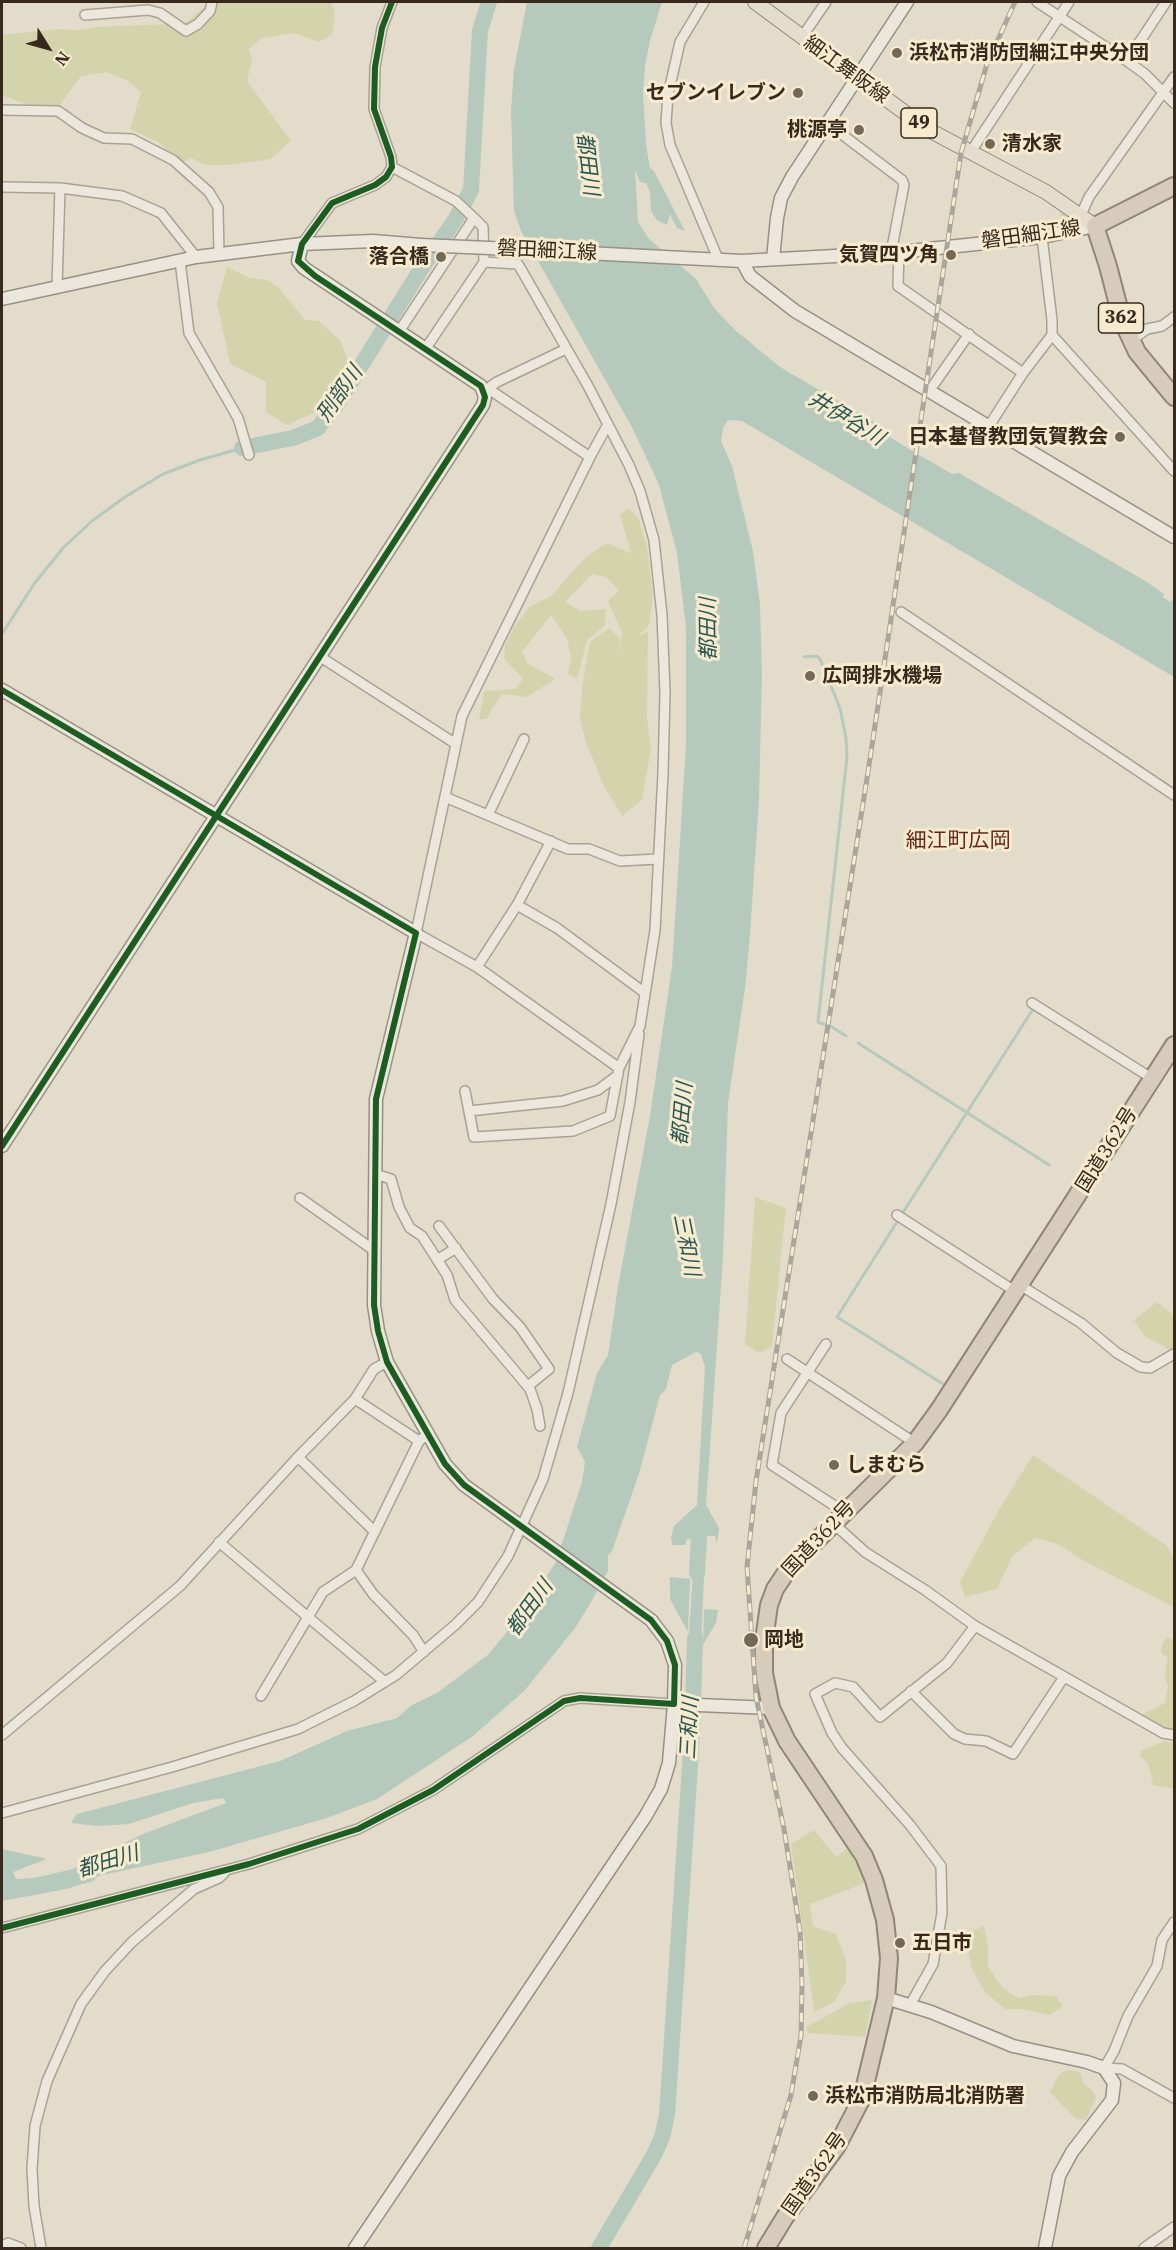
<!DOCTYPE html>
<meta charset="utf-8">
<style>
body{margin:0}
#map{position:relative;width:1176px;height:2250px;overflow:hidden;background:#e4dcca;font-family:"IBM Plex Serif",serif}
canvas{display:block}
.frame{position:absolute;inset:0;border:3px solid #37291c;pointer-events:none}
.north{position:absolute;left:18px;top:18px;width:60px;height:60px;-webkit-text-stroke:4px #f6eacf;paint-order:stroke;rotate:127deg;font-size:16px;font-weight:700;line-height:24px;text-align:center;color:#37291c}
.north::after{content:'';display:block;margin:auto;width:21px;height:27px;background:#37291c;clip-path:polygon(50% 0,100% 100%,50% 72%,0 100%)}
</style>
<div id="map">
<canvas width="1176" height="2250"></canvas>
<div class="frame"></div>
<div class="north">N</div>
</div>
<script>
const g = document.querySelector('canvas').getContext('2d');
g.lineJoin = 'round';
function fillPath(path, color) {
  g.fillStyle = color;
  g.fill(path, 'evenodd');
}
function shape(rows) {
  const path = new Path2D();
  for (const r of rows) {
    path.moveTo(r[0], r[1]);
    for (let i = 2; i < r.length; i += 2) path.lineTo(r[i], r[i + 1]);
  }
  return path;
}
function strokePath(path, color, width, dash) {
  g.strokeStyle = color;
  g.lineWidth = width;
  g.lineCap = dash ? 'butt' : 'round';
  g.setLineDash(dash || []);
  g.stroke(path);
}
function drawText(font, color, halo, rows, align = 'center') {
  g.font = font + ' "IBM Plex Serif","Noto Sans JP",serif';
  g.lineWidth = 6;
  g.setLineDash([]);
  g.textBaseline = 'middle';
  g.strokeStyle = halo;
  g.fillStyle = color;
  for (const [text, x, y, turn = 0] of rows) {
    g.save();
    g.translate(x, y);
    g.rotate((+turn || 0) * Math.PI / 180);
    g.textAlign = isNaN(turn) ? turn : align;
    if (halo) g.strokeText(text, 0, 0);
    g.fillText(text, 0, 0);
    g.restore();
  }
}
const green = shape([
 [210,2,331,2,335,12,332,35,319,42,294,33,262,38,249,49,252,60,247,81,291,141,271,159,227,165,206,165,191,158,181,163,158,142,130,129,141,92,128,81,107,72,81,76,59,106,31,106,4,96,2,99,2,35,57,29,79,30,96,27,172,24,187,22],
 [1064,207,1077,220,1076,225,1063,228,1060,213],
 [227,267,250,278,267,280,279,288,305,320,319,321,340,340,348,360,339,401,287,425,266,412,266,382,230,364,217,303],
 [628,508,638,517,647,547,653,596,649,625,638,636,648,632,647,719,651,749,642,800,622,816,604,786,586,742,580,719,582,688,590,642,609,628,620,638,617,661,622,633,608,601,619,591,606,577,592,574,565,602,581,611,606,609,605,626,587,640,577,679,568,674,571,657,567,639,551,615,522,652,527,663,555,679,527,697,502,694,486,719,479,719,484,691,515,689,523,679,504,658,505,646,514,627,529,607,551,596,583,560,606,543,631,553,620,515],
 [755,1197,786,1208,772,1346,760,1353,745,1344],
 [1157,1302,1174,1315,1174,1352,1144,1336,1134,1320],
 [1033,1455,1166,1545,1174,1557,1174,1607,1084,1561,1058,1544,1035,1538,1012,1557,997,1589,965,1597,960,1582,1001,1506],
 [1168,1637,1174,1641,1174,1729,1162,1729,1150,1723,1143,1714,1165,1703,1168,1687,1165,1676,1167,1657,1161,1653,1162,1643],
 [1164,1741,1174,1743,1174,1789,1153,1785,1148,1763,1140,1757,1141,1751],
 [814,1830,836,1857,849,1847,868,1882,810,1904,813,1926,836,1934,846,1959,846,1982,834,2002,814,2012,791,1844],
 [984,1926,988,1947,988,1967,1002,1987,1014,1996,1022,1998,1033,1995,1056,1996,1063,2006,1050,2015,1022,2009,1005,2009,984,1991,971,1967,967,1943,968,1933],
 [872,2000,865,2037,808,2033,806,2027,850,2003],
 [1067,2070,1080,2072,1084,2084,1092,2090,1096,2097,1086,2120,1076,2119,1050,2092,1060,2073]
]);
const water = shape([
 [527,2,662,2,650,41,645,66,643,92,646,145,650,168,654,171,685,231,677,228,670,214,667,225,657,220,651,211,650,192,646,183,640,182,635,170,638,222,649,239,696,279,714,308,735,330,780,367,874,422,874,427,909,449,952,474,959,473,1147,582,1164,594,1163,597,1170,602,1173,599,1174,600,1174,677,742,421,728,420,723,428,721,441,732,466,753,551,760,604,762,675,759,799,750,935,745,988,728,1103,723,1258,706,1505,719,1528,717,1544,715,1536,707,1536,706,1544,695,1543,694,1540,687,1539,685,1545,672,1545,671,1537,674,1526,697,1505,705,1367,701,1354,696,1352,672,1365,666,1389,660,1395,639,1474,612,1551,608,1555,608,1571,590,1604,575,1628,525,1690,473,1736,377,1799,327,1818,209,1852,98,1876,93,1881,66,1889,2,1901,2,1849,47,1859,13,1872,16,1879,34,1878,73,1869,143,1834,226,1803,223,1798,193,1803,129,1824,97,1826,71,1823,77,1814,280,1761,347,1731,397,1718,412,1705,437,1693,489,1654,526,1608,556,1562,582,1482,585,1462,577,1447,597,1373,608,1355,618,1286,650,1116,672,967,686,745,686,627,677,553,659,485,633,429,521,231,514,211,511,111,514,69],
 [692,1553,705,1553,701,1648,694,1662,695,1645,689,1634,694,1558],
 [670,1577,690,1579,688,1632,670,1599],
 [704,1609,718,1610,716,1623,703,1645]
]);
const stream = shape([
 [1168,93,1174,84],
 [2,634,34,584,63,548,92,521,125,497,163,474,200,460,242,448],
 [804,657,817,656,820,659,840,708,846,738,847,757,818,1022,832,1027,846,1036],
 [858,1043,1049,1165],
 [902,1214,1033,1009],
 [897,1222,837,1317,943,1384]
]);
const river = shape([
 [242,448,293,438,318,428,339,401,423,266,455,220,471,190,480,31,489,2],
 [697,1573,700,1521],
 [599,2248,654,2155,662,2137,667,2115,692,1735,695,1638]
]);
const street = shape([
 [704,2,680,42,668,95,666,123,670,145,719,261],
 [1037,2,1127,61,1145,74,1174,103],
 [85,15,148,10,160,13,186,31,198,24,210,11,212,2],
 [802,37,826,2],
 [1127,61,1166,2],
 [2,110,58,111,82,128,104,138,132,139,173,160,209,192,218,207,219,255],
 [827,123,902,180,904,185,891,253],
 [970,153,1069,2],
 [392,167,456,201,474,218,483,227,484,262,518,264,588,386,629,465,640,491,654,540,662,615,665,692,663,773,655,930,640,1026,619,1068,610,1116,573,1131,474,1137,465,1091],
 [2,187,60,188,122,196,161,213,196,257],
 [1081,215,1089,197,1174,77],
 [302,244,332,203,375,185,386,177,392,167,391,157,374,109,375,67,382,28,392,2],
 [899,252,898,286,1023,373],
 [180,261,189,333,238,418,249,455],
 [57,287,60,188],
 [400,330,474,218],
 [1052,335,1174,471],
 [1132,340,1147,329,1162,326,1174,317],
 [426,348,484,262],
 [930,390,969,334],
 [484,391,490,390,590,457,462,716,416,933,477,967,619,1068],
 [484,391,497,382,566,349],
 [989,426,1023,373,1052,335,1052,320,1042,237],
 [590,457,608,424],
 [901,612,1174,795],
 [319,656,456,744],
 [445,797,568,849,589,849,620,861,658,859],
 [488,815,524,739],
 [517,905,557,928,645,993],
 [477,967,517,905,551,841],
 [1032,1003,1153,1079],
 [469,1111,563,1101,598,1090,618,1075],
 [375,1174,391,1179,399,1207,410,1228,422,1236,447,1275,455,1300,530,1389,537,1409,540,1426],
 [300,1198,375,1251],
 [897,1215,1016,1292],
 [439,1226,493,1299,520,1327,549,1369,528,1386],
 [437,1260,456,1248],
 [1020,1285,1081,1323,1117,1353,1141,1367,1150,1368,1174,1354],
 [826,1344,781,1413,772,1465,844,1512],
 [787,1359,915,1443],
 [355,1399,419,1441],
 [298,1457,375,1532],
 [833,1523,865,1552,925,1590,975,1626,1163,1733,1174,1735],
 [219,1542,385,1682],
 [356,1570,373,1594,413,1635,424,1652],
 [911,1691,954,1734,965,1739,986,1741,1013,1754,1064,1677],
 [261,1696,323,1592,356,1570,419,1441,428,1434],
 [2,1735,180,1586,298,1457,355,1399,374,1369,387,1362],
 [2,1813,172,1767,298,1729,354,1701,396,1675,455,1625,478,1602,508,1556,543,1479,568,1393,611,1204,630,1102,639,1034],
 [1174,1922,1162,1940,1157,1966,1128,2016,1114,2051,1104,2068,1122,2069,1174,2098],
 [2,1928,249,1864,358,1829,433,1790,564,1701,580,1698,674,1704],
 [910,2005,933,1964,942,1913,941,1866,910,1825,842,1748,832,1733,815,1694,835,1683,853,1687,880,1717,947,1663,975,1626],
 [2,2246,8,2243,21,2248],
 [41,2248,34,2206,32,2169,35,2126,47,2081,81,2004,105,1971,132,1942,194,1889,219,1878,225,1872],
 [1144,2248,1174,2227]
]);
const secondary = shape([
 [489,248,742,261,891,253,1042,237,1095,226],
 [773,259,777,218,781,198,792,177,907,2],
 [742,261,750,276,795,311,1174,537],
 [2,299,196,257,302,244,373,241,421,245],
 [2,690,416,933,376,1099,374,1305,378,1331,387,1362,445,1464,464,1485,651,1620,667,1641,675,1665,674,1704],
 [2,1146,483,405,485,397,481,386,304,268,298,261,302,244],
 [886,1998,931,2012,1013,2046,1087,2062,1104,2068,1114,2083,1112,2100,1072,2152,1059,2176,1045,2248],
 [355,2248,645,1817,661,1789,669,1763,674,1704,771,1708]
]);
const primary = shape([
 [755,2,927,129,1046,192,1095,226]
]);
const highway = shape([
 [1174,186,1095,226,1108,266,1122,320,1137,352,1174,397],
 [766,2248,785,2217,837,2146,862,2098,886,1998,889,1958,885,1920,874,1880,864,1856,787,1741,771,1708,764,1673,764,1640,769,1605,775,1589,789,1568,915,1443,939,1410,1174,1045]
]);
const rail = shape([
 [744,2248,791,2095,801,2036,802,1984,800,1931,792,1879,784,1829,756,1697,747,1567,756,1481,868,772,961,153,987,64,1015,2]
]);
const secondaryBridge = shape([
 [421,245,489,248]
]);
const cycleway = shape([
 [2,690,416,933,376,1099,374,1305,378,1331,387,1362,445,1464,464,1485,651,1620,667,1641,675,1665,674,1704,580,1698,564,1701,433,1790,358,1829,249,1864,2,1928],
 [2,1146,483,405,485,397,481,386,315,276,298,261,302,244,332,203,375,185,386,177,392,167,391,157,374,109,375,67,382,28,392,2]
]);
const markers = [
 [897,53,6,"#746859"],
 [798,93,6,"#746859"],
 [859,130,6,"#746859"],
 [990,144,6,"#746859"],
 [951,255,6,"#746859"],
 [441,257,6,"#746859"],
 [1120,437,6,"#746859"],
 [810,676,6,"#746859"],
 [834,1465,6,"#746859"],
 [751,1640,8,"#746859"],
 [900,1943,6,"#746859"],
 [813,2096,6,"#746859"]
];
const shields = [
 [919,123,36],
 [1121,318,45]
];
const shieldNames = [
 ["49",919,123],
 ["362",1121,318]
];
const poiNames = [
 ["浜松市消防団細江中央分団",909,53],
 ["セブンイレブン",786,93,"right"],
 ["桃源亭",847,130,"right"],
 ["清水家",1002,144],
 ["気賀四ツ角",939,255,"right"],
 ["落合橋",429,257,"right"],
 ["日本基督教団気賀教会",1108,437,"right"],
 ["広岡排水機場",822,676],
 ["しまむら",846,1465],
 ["岡地",764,1640],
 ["五日市",912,1943],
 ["浜松市消防局北消防署",825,2096]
];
const streetNames = [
 ["細江舞阪線",846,70,36],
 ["磐田細江線",1031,235,-8],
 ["磐田細江線",547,251,3],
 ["国道362号",1107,1150,-58],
 ["国道362号",819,1539,-47],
 ["国道362号",815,2174,-55]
];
const waterNames = [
 ["都田川",587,164,83],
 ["刑部川",340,394,-55],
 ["井伊谷川",846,419,31],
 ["都田川",709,629,-91],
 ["都田川",683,1114,-85],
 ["三和川",686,1245,79],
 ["都田川",530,1608,-54],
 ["三和川",690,1728,-87],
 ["都田川",108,1862,-17]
];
const neighbourhoodNames = [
 ["細江町広岡",958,841]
];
fillPath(green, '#d4d4ac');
fillPath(water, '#b6c9bd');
strokePath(stream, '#b6c9bd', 3);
strokePath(river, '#b6c9bd', 16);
strokePath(street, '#a9a194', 12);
strokePath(secondary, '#989084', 15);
strokePath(primary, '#8e867a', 16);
strokePath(highway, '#8e867a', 20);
strokePath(street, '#ece7dc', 9);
strokePath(secondary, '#ece7dc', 12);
strokePath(primary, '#e4ddcd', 14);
strokePath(highway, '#d7ccbb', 16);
strokePath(rail, '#aba69c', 5);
strokePath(rail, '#f6eacf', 3, [9]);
strokePath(secondaryBridge, '#989084', 15, []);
strokePath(secondaryBridge, '#ece7dc', 12);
strokePath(cycleway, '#1b5e20', 6);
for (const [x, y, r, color] of markers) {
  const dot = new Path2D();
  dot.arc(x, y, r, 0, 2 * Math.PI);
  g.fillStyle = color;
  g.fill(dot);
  strokePath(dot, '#f6eacf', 2);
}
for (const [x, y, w] of shields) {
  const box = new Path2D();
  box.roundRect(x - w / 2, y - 15, w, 30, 4.5);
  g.fillStyle = '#f6eacf';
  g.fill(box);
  strokePath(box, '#37291c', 1.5);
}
drawText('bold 18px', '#37291c', null, shieldNames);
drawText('bold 20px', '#37291c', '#f6eacf', poiNames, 'left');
drawText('20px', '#37291c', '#f6eacf', streetNames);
drawText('italic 21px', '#2a5854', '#f6eacf', waterNames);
drawText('21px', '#65291a', '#f6eacf', neighbourhoodNames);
</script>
